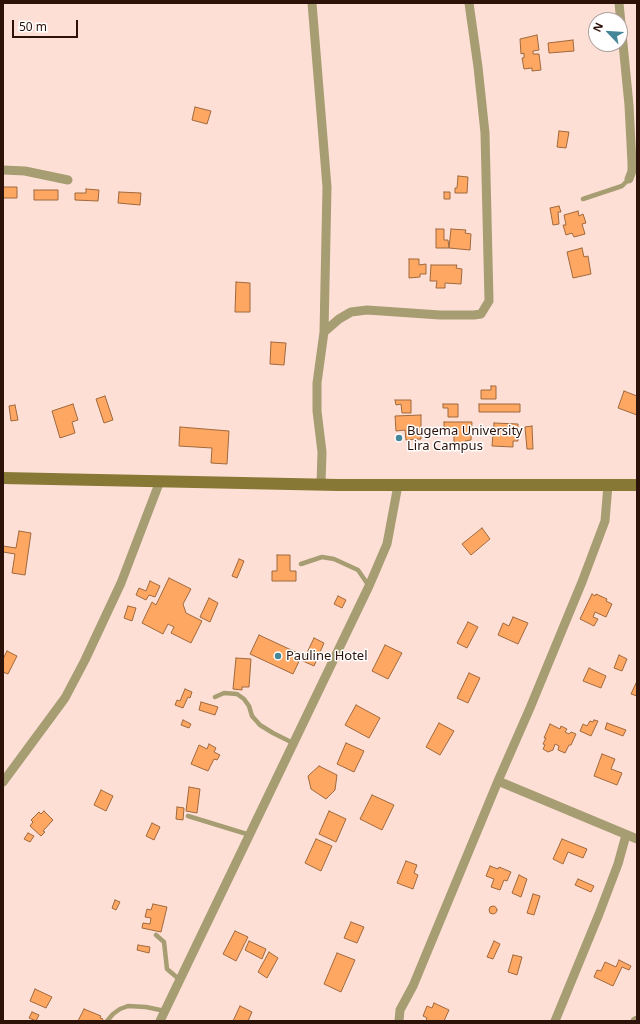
<!DOCTYPE html>
<style>
body{margin:0}
#map{position:relative;width:640px;height:1024px;overflow:hidden;background:#fedfd5;font-family:"Noto Sans",sans-serif}
canvas{display:block}
.frame{position:absolute;inset:0;border:4px solid #2d120a;pointer-events:none}
.north{position:absolute;left:588px;top:12px;width:40px;height:40px;box-sizing:border-box;background:#fff;border:1px solid #aba09d;border-radius:50%;rotate:295deg;font-size:11px;font-weight:700;line-height:16px;text-align:center;color:#2d120a}
.north::after{content:'';display:block;margin:auto;width:14px;height:18px;background:#458698;clip-path:polygon(50% 0,100% 100%,50% 72%,0 100%)}
.scale{position:absolute;left:12px;top:20px;width:66px;height:18px;box-sizing:border-box;border:2px solid #2d120a;border-top:0;padding-left:5px;font-size:12px;line-height:14px;white-space:nowrap;color:#2d120a;-webkit-text-stroke:3px #fff;paint-order:stroke}
</style>
<div id="map">
<canvas width="640" height="1024"></canvas>
<div class="frame"></div>
<div class="north">N</div>
<div class="scale">50 m</div>
</div>
<script>
const g = document.querySelector('canvas').getContext('2d');
g.lineJoin = 'round';
function fillPath(path, color) {
  g.fillStyle = color;
  g.fill(path, 'evenodd');
}
function shape(rows) {
  const path = new Path2D();
  for (const r of rows) {
    if (r.length === 3) {
      path.moveTo(r[0] + r[2], r[1]);
      path.arc(r[0], r[1], r[2], 0, 2 * Math.PI);
      continue;
    }
    path.moveTo(r[0], r[1]);
    for (let i = 2; i < r.length; i += 2) path.lineTo(r[i], r[i + 1]);
  }
  return path;
}
function strokePath(path, color, width, dash) {
  g.strokeStyle = color;
  g.lineWidth = width;
  g.lineCap = dash ? 'butt' : 'round';
  g.setLineDash(dash || []);
  g.stroke(path);
}
function drawText(font, color, halo, rows, align = 'center') {
  g.font = font + ' "Noto Sans",sans-serif';
  g.lineWidth = 3;
  g.setLineDash([]);
  g.textBaseline = 'middle';
  g.strokeStyle = halo;
  g.fillStyle = color;
  for (const [text, x, y, turn = 0] of rows) {
    g.save();
    g.translate(x, y);
    g.rotate((+turn || 0) * Math.PI / 180);
    g.textAlign = isNaN(turn) ? turn : align;
    if (halo) g.strokeText(text, 0, 0);
    g.fillText(text, 0, 0);
    g.restore();
  }
}
const building = shape([
 [537,35,539,50,533,51,533,54,539,54,541,70,532,71,532,68,524,69,522,58,524,58,524,53,521,54,520,39,537,35],
 [573,40,574,51,549,53,548,43,573,40],
 [195,107,211,111,207,124,192,120,195,107],
 [559,131,569,132,566,148,557,147,559,131],
 [458,176,468,177,467,193,455,193,455,188,457,188,458,176],
 [3,187,17,187,17,198,3,198,3,187],
 [86,189,99,190,98,201,75,200,75,193,86,193,86,189],
 [34,190,58,190,58,200,34,200,34,190],
 [119,192,141,193,140,205,118,203,119,192],
 [444,192,450,192,450,199,444,199,444,192],
 [559,206,561,212,558,212,559,224,553,225,550,208,559,206],
 [578,211,579,216,583,214,586,223,582,224,585,234,574,237,572,233,566,235,563,225,566,225,564,215,578,211],
 [436,229,444,229,444,240,448,240,449,248,436,248,436,229],
 [451,229,466,230,465,233,471,234,470,250,449,248,451,229],
 [582,248,584,257,588,256,591,274,573,278,567,252,582,248],
 [409,259,419,259,419,265,426,264,426,274,420,274,420,277,409,278,409,259],
 [431,265,457,265,456,268,462,269,461,284,445,283,445,288,436,288,437,281,430,281,431,265],
 [236,282,250,283,250,312,235,312,236,282],
 [271,342,286,343,284,365,270,364,271,342],
 [491,386,496,386,496,399,481,399,481,390,491,390,491,386],
 [624,391,637,396,637,415,618,408,624,391],
 [105,396,113,420,104,423,96,399,105,396],
 [395,400,411,400,411,413,402,413,401,404,396,405,395,400],
 [73,404,78,420,72,422,75,433,60,438,52,411,73,404],
 [443,404,458,404,458,417,448,417,448,408,443,408,443,404],
 [479,404,520,404,520,412,479,412,479,404],
 [15,405,18,420,11,421,9,406,15,405],
 [421,415,421,439,406,440,405,430,396,431,395,416,421,415],
 [444,422,472,422,471,440,465,441,466,444,454,444,454,433,444,434,444,422],
 [494,423,518,424,518,441,513,441,513,447,492,446,494,423],
 [532,426,533,449,527,449,525,427,532,426],
 [180,427,229,431,227,464,211,463,212,448,179,446,180,427],
 [482,528,490,539,471,555,462,544,482,528],
 [19,531,31,533,25,575,12,573,15,554,3,552,3,546,16,548,19,531],
 [277,555,290,555,290,571,296,571,296,581,272,581,272,571,277,571,277,555],
 [239,559,244,561,237,578,232,576,239,559],
 [169,578,191,589,183,604,186,613,202,621,191,643,171,633,174,627,168,624,163,634,142,623,152,602,156,605,169,578],
 [150,581,160,586,155,597,149,595,146,600,136,595,139,588,146,591,150,581],
 [592,594,595,596,596,594,607,599,606,601,612,604,606,617,595,612,593,617,598,619,594,626,580,619,592,594],
 [338,596,346,600,342,608,334,604,338,596],
 [209,598,218,603,210,622,200,617,209,598],
 [128,606,136,608,132,621,124,618,128,606],
 [513,617,528,623,518,644,498,635,503,623,509,626,513,617],
 [468,622,478,627,467,648,457,643,468,622],
 [259,635,302,655,293,674,250,654,259,635],
 [314,638,324,643,314,666,303,661,314,638],
 [385,645,402,653,388,679,372,671,385,645],
 [7,651,17,656,8,674,3,672,3,659,7,651],
 [619,655,627,659,622,671,614,668,619,655],
 [236,658,251,659,249,687,242,687,242,690,233,689,236,658],
 [589,668,606,676,601,688,583,681,589,668],
 [469,673,480,678,468,703,457,698,469,673],
 [637,681,637,696,631,694,637,681],
 [185,689,192,692,190,698,188,697,183,708,175,705,177,700,180,701,185,689],
 [201,702,218,707,215,715,199,710,201,702],
 [356,705,380,718,369,738,345,725,356,705],
 [183,720,191,724,189,728,181,725,183,720],
 [594,720,598,721,591,736,580,731,583,724,587,726,590,721,593,722,594,720],
 [439,723,454,731,440,755,426,747,439,723],
 [607,723,626,730,623,736,605,729,607,723],
 [550,724,560,729,561,726,567,729,565,732,569,734,571,732,576,734,571,745,569,745,565,753,558,750,559,746,555,744,553,750,548,752,543,749,545,745,543,744,546,738,544,738,550,724],
 [346,743,364,751,354,772,337,764,346,743],
 [209,744,216,748,214,752,220,755,217,760,214,759,208,771,191,764,199,745,207,749,209,744],
 [602,754,615,759,611,769,622,773,617,785,594,776,602,754],
 [319,766,337,775,335,790,326,799,311,789,308,776,319,766],
 [189,787,200,789,197,813,186,811,189,787],
 [101,790,113,796,106,811,94,805,101,790],
 [372,795,394,805,382,830,360,819,372,795],
 [177,807,184,808,183,820,176,819,177,807],
 [44,811,53,820,43,831,45,832,41,836,30,826,33,822,31,820,39,812,41,814,44,811],
 [329,811,346,819,336,842,319,834,329,811],
 [152,823,160,827,154,840,146,836,152,823],
 [28,833,34,836,30,842,24,839,28,833],
 [316,839,332,846,321,871,305,863,316,839],
 [562,839,587,849,583,858,568,852,563,864,553,859,562,839],
 [406,861,417,865,414,873,418,875,413,889,397,883,406,861],
 [490,866,498,869,499,867,511,872,507,881,504,880,500,890,491,887,494,879,486,876,490,866],
 [519,875,527,879,521,897,512,893,519,875],
 [578,879,594,886,591,892,575,885,578,879],
 [533,894,540,896,534,915,527,913,533,894],
 [115,900,120,902,116,910,112,908,115,900],
 [153,904,167,907,161,932,142,928,143,923,150,924,151,918,145,917,147,909,151,910,153,904],
 [493,910,4],
 [351,922,364,927,357,943,344,938,351,922],
 [235,931,248,937,236,961,223,954,235,931],
 [249,941,266,949,262,959,245,950,249,941],
 [494,941,500,944,493,959,487,957,494,941],
 [138,945,150,947,149,953,137,950,138,945],
 [269,952,278,958,267,978,258,972,269,952],
 [337,953,355,960,341,992,324,984,337,953],
 [513,955,522,957,517,975,508,972,513,955],
 [619,960,631,966,629,970,622,967,613,986,594,977,597,970,601,971,605,962,616,967,619,960],
 [35,989,52,997,46,1008,30,1001,35,989],
 [434,1003,449,1010,444,1021,426,1021,427,1018,423,1016,427,1006,432,1008,434,1003],
 [240,1006,252,1012,248,1021,233,1021,240,1006],
 [84,1009,101,1016,100,1018,103,1019,102,1021,78,1021,84,1009],
 [32,1012,39,1015,36,1021,29,1018,32,1012]
]);
const lane = shape([
 [583,199,622,186,629,179],
 [301,564,322,557,334,559,358,570,369,586],
 [215,697,224,693,237,694,244,699,249,706,252,716,260,725,273,733,293,743],
 [188,816,250,835],
 [156,935,164,942,167,969,180,980],
 [107,1021,113,1014,120,1009,128,1006,146,1007,165,1011]
]);
const street = shape([
 [312,3,327,187,324,332,317,383,317,411,322,452,321,484],
 [619,3,629,105,632,163,632,171,629,179],
 [3,170,25,171,68,180],
 [324,332,339,319,351,312,367,310,440,315,474,315,481,314,489,301,485,133,478,67,469,3],
 [498,781,637,839],
 [3,782,65,698,85,660,121,583,160,481],
 [160,1021,369,586,387,544,398,485],
 [399,1021,400,1010,413,986,498,781,530,708,582,582,605,521,608,485],
 [555,1021,599,914,618,864,626,835],
 [635,1021,637,1020]
]);
const secondary = shape([
 [3,478,338,485,637,485]
]);
const markers = [
 [399,438,4,"#458698"],
 [278,656,4,"#458698"]
];
const poiNames = [
 ["Bugema University",407,431],
 ["Lira Campus",407,446],
 ["Pauline Hotel",286,656]
];
fillPath(building, '#fda763');
strokePath(building, '#a0693d', 1);
strokePath(lane, '#a69d73', 4.5);
strokePath(street, '#a69d73', 9);
strokePath(secondary, '#877935', 12);
for (const [x, y, r, color] of markers) {
  const dot = new Path2D();
  dot.arc(x, y, r, 0, 2 * Math.PI);
  g.fillStyle = color;
  g.fill(dot);
  strokePath(dot, '#fff', 1.5);
}
drawText('13px', '#2d120a', '#fff', poiNames, 'left');
</script>
